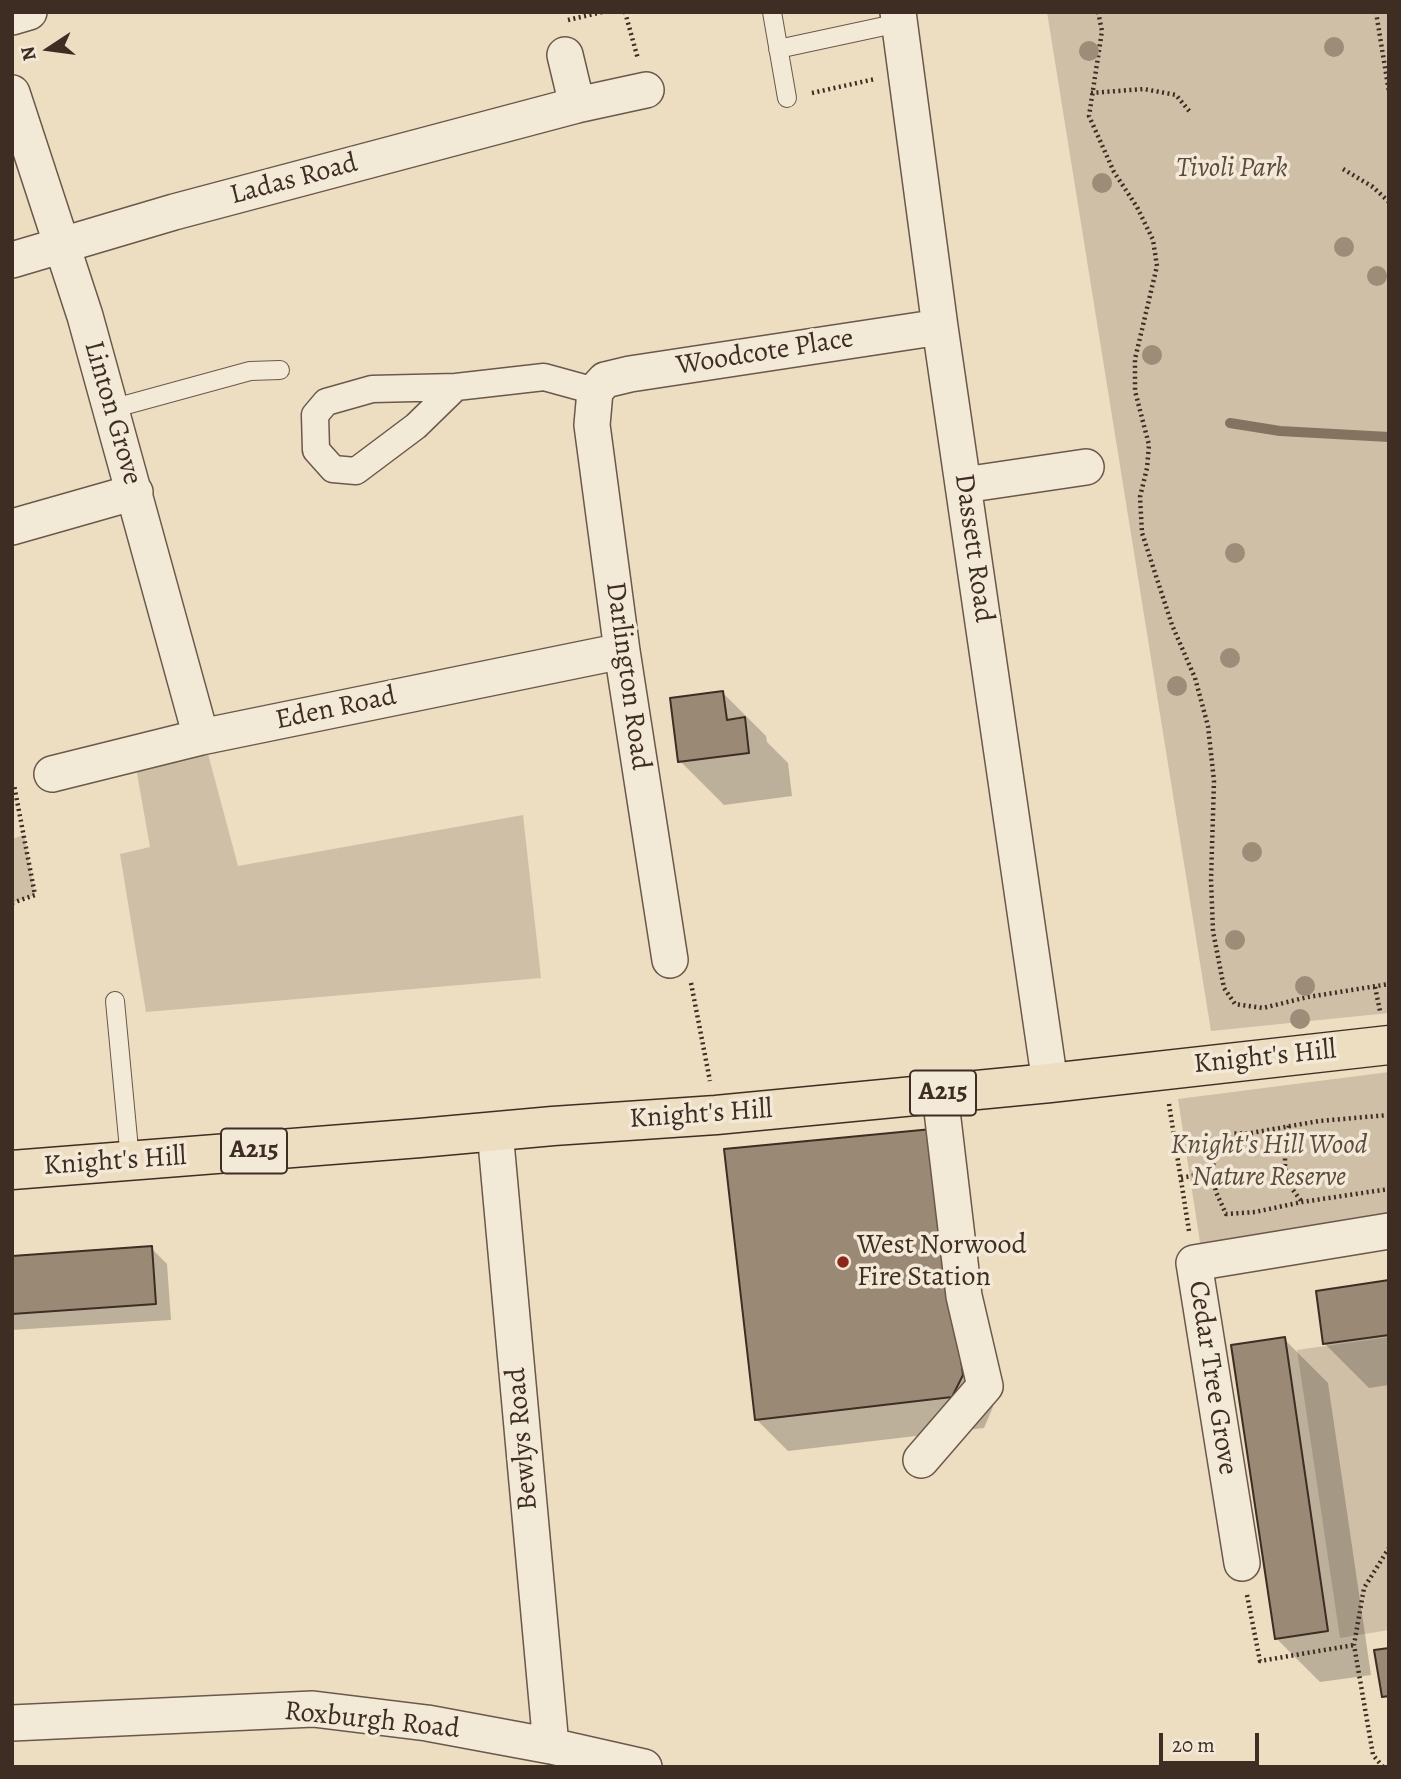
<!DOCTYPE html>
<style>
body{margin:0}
#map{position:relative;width:1401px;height:1779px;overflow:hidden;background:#edddc1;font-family:Alegreya,serif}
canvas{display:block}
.frame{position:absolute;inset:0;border:14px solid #3e2d23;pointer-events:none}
.north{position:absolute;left:14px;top:14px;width:70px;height:70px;-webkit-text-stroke:5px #f3e9d7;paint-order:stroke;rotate:257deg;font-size:19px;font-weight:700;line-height:28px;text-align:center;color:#3e2d23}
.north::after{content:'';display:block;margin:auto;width:24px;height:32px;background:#3e2d23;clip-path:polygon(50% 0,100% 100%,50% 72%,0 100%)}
.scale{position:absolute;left:1159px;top:1733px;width:100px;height:32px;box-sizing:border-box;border:4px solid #3e2d23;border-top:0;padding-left:9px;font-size:21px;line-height:24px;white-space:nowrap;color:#3e2d23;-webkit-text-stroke:5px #f3e9d7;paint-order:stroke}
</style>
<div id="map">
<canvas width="1401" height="1779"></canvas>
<div class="frame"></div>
<div class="north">N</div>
<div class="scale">20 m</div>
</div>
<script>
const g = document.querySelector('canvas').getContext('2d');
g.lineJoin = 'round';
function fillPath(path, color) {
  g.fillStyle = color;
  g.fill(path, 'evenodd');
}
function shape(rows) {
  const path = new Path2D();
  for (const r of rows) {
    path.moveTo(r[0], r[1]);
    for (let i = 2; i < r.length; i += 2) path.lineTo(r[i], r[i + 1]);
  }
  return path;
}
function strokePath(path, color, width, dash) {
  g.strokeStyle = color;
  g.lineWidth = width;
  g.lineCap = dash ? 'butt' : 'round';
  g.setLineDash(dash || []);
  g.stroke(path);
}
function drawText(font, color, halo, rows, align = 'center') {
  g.font = font + ' Alegreya,serif';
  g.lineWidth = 7;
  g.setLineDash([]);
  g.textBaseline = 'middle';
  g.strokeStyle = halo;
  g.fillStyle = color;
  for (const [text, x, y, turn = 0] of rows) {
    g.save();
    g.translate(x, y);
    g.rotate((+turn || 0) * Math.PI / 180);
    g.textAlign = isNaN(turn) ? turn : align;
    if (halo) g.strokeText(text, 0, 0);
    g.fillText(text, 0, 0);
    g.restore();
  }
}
const green = shape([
 [1047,12,1387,12,1389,26,1389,1013,1211,1031],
 [207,750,238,866,523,815,541,978,146,1012,120,854,150,847,135,762],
 [24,835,35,895,12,903,12,839],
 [1389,1072,1389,1217,1201,1249,1178,1099],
 [1389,1337,1389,1630,1340,1638,1297,1350]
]);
const shadow = shape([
 [723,693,766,736,767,742,788,763,792,796,724,805,680,761],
 [962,1163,993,1407,984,1428,788,1451,756,1419],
 [151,1248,167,1264,171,1320,12,1330,12,1258],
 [1389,1282,1389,1385,1369,1388,1325,1344],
 [1284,1339,1328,1383,1371,1675,1320,1682,1276,1638]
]);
const stream = shape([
 [1230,423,1280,431,1389,437]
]);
const building = shape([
 [723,691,727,720,745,717,749,753,678,762,670,698,723,691],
 [932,1129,963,1375,952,1397,755,1420,724,1149,932,1129],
 [152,1246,156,1304,12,1314,12,1256,152,1246],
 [1389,1280,1389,1335,1323,1344,1316,1291,1389,1280],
 [1285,1337,1328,1631,1275,1639,1231,1345,1285,1337],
 [1389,1648,1389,1696,1382,1697,1374,1650,1389,1648]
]);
const path = shape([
 [625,12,638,59],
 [1098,12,1102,31,1089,116,1114,172,1137,207,1153,240,1157,266,1135,359,1135,391,1149,445,1147,468,1140,497,1142,533,1172,625,1195,678,1208,726,1214,781,1211,880,1213,931,1224,988,1235,1004,1263,1008,1308,997,1389,984],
 [1376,12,1389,92],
 [568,20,602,12],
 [812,93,875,79],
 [1091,93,1144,89,1176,95,1190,112],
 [1343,169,1373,187,1389,202],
 [12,903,35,895,14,785],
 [691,983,710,1081],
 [1375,987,1380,1011],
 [1169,1104,1189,1231],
 [1289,1126,1285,1141,1285,1167,1293,1190,1302,1202],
 [1212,1172,1216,1192,1226,1214,1255,1212,1302,1202,1389,1189],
 [1181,1178,1212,1172,1216,1148,1224,1134,1251,1133,1319,1121,1389,1115],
 [1247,1595,1260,1661,1354,1645],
 [1383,1767,1373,1755,1354,1645,1364,1588,1389,1548]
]);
const service = shape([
 [772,12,787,98],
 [778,49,899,23],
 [111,409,250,371,280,370],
 [115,1001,130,1160]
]);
const pedestrian = shape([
 [456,387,372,389,326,402,315,415,316,450,333,469,356,471,416,426,456,387,544,377,595,391]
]);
const minor = shape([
 [898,12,940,327,1050,1083],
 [12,17,29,12],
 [565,55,577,105],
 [12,93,85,316,201,737],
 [12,260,174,212,577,105,646,90],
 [964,485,1086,467],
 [12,527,135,492],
 [52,774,201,737,622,651],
 [670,960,622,651,592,425,595,391,605,380,630,374,940,327],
 [495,1131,551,1746],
 [921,1460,985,1386,964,1296,940,1094],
 [1242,1563,1194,1263,1389,1231],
 [12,1723,313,1709,427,1723,551,1746,644,1767]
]);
const primary = shape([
 [12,1170,420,1138,553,1126,716,1115,1050,1083,1389,1045]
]);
const trees = [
 [1334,47],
 [1089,51],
 [1102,183],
 [1344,247],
 [1377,276],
 [1152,355],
 [1235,553],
 [1230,658],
 [1177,686],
 [1252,852],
 [1235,940],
 [1305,986],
 [1300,1019]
];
const markers = [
 [843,1262,7,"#8f2418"]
];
const shields = [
 [943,1093,66],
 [254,1151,66]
];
const shieldNames = [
 ["A215",943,1093],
 ["A215",254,1151]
];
const parkNames = [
 ["Tivoli Park",1232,169],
 ["Knight's Hill Wood",1269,1146],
 ["Nature Reserve",1269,1178]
];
const streetNames = [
 ["Ladas Road",294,180,-15],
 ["Woodcote Place",765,353,-9],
 ["Linton Grove",112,413,74],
 ["Dassett Road",973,548,82],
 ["Darlington Road",627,676,82],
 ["Eden Road",336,709,-12],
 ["Knight's Hill",1265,1058,-6],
 ["Knight's Hill",701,1115,-4],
 ["Knight's Hill",115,1162,-4],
 ["Cedar Tree Grove",1212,1378,81],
 ["Bewlys Road",523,1439,-95],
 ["Roxburgh Road",372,1721,6]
];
const poiNames = [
 ["West Norwood",857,1246],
 ["Fire Station",857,1278]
];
fillPath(green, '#cfbfa6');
fillPath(shadow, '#0003');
strokePath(stream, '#847361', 10);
fillPath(building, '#998975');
strokePath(building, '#3e2d23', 2);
strokePath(service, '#6a594a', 20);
strokePath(pedestrian, '#6a594a', 29);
strokePath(minor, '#6a594a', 38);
strokePath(primary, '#3e2d23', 41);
strokePath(path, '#3e2d23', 4.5, [2, 3.5]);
strokePath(service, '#f3e9d7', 18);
strokePath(pedestrian, '#f3e9d7', 26);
strokePath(minor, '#f3e9d7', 35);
strokePath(primary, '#edddc1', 38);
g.fillStyle = '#9d8c78';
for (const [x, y] of trees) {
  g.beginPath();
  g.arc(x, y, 10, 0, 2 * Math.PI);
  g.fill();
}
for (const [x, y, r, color] of markers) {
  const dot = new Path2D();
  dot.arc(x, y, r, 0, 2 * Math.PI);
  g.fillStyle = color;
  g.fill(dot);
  strokePath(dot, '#f3e9d7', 2.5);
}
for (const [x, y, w] of shields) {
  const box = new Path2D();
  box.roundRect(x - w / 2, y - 22.5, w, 45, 5);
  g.fillStyle = '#f3e9d7';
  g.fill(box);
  strokePath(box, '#3e2d23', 2);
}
drawText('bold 26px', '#3e2d23', null, shieldNames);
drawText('italic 28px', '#5b4a3d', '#f3e9d7', parkNames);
drawText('28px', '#3e2d23', '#f3e9d7', streetNames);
drawText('28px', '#3e2d23', '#f3e9d7', poiNames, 'left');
</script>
